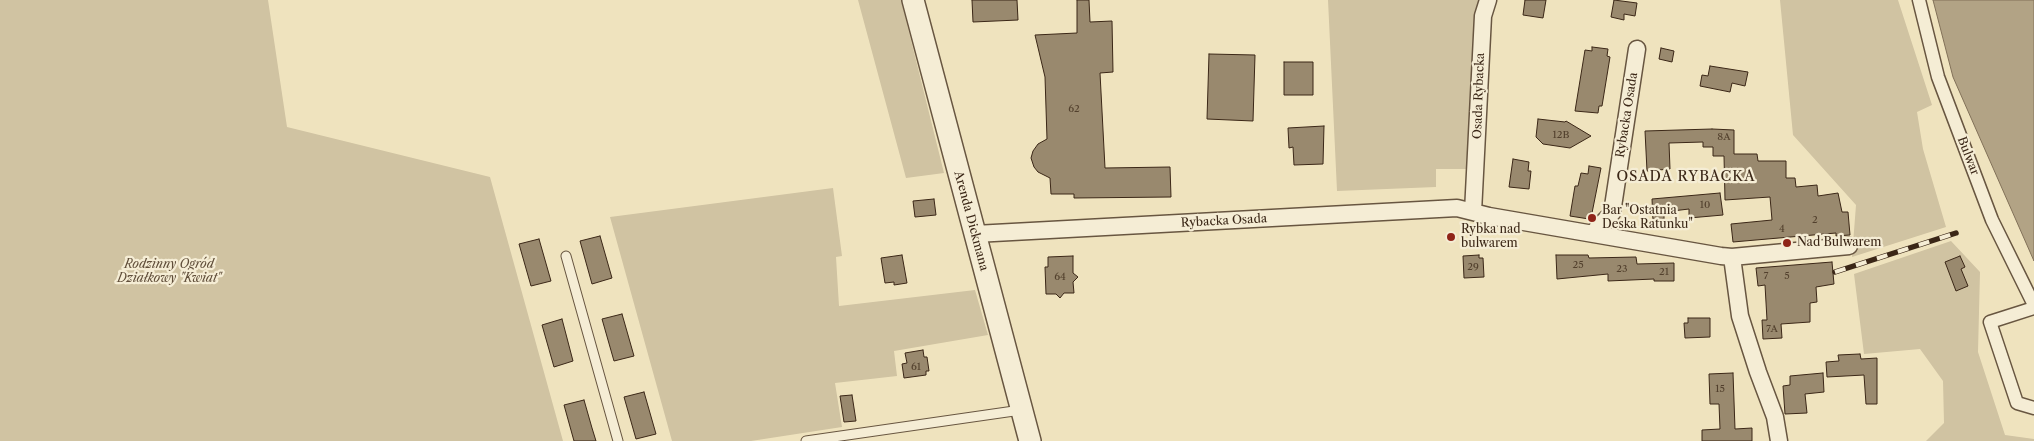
<!DOCTYPE html>
<meta charset="utf-8">
<style>
body{margin:0}
canvas{display:block;background:#efe3be}
</style>
<canvas width="2034" height="441"></canvas>
<script>
const g = document.querySelector('canvas').getContext('2d');
g.lineJoin = 'round';
function fillPath(path, color) {
  g.fillStyle = color;
  g.fill(path, 'evenodd');
}
function shape(rows) {
  const path = new Path2D();
  for (const r of rows) {
    path.moveTo(r[0], r[1]);
    for (let i = 2; i < r.length; i += 2) path.lineTo(r[i], r[i + 1]);
  }
  return path;
}
function strokePath(path, color, width, dash) {
  g.strokeStyle = color;
  g.lineWidth = width;
  g.lineCap = dash ? 'butt' : 'round';
  g.setLineDash(dash || []);
  g.stroke(path);
}
function drawText(font, color, halo, rows, align = 'center') {
  g.font = font + ' "Libre Caslon Text",serif';
  g.lineWidth = 4.5;
  g.setLineDash([]);
  g.textBaseline = 'middle';
  g.strokeStyle = halo;
  g.fillStyle = color;
  for (const [text, x, y, turn = 0] of rows) {
    g.save();
    g.translate(x, y);
    g.rotate((+turn || 0) * Math.PI / 180);
    g.textAlign = isNaN(turn) ? turn : align;
    if (halo) g.strokeText(text, 0, 0);
    g.fillText(text, 0, 0);
    g.restore();
  }
}
const green = shape([
 [0,0,268,0,287,127,490,177,563,441,0,441],
 [858,0,901,0,944,173,906,178],
 [1328,0,1479,0,1470,169,1436,169,1436,187,1337,191],
 [1780,0,1898,0,1932,105,1917,112,1923,149,1946,227,1852,257,1856,205,1793,135],
 [833,188,842,256,836,257,839,306,975,290,988,335,894,351,897,376,835,383,842,427,751,441,672,441,610,217],
 [1951,241,1980,272,1978,352,2005,435,2034,439,2034,441,1926,441,1944,423,1943,381,1920,349,1864,354,1854,274]
]);
const water = shape([
 [1933,0,2034,0,2034,261,1953,77,1933,0]
]);
const building = shape([
 [972,0,1017,0,1018,20,973,22,972,0],
 [1077,0,1089,0,1090,22,1112,21,1113,72,1100,73,1105,168,1170,167,1171,197,1074,198,1074,194,1051,194,1050,178,1038,172,1034,167,1031,158,1033,151,1038,144,1047,139,1045,77,1035,35,1077,33,1077,0],
 [1525,0,1546,0,1543,18,1523,15,1525,0],
 [1614,0,1637,3,1635,16,1624,14,1624,20,1611,17,1614,0],
 [1592,47,1608,49,1607,56,1610,57,1602,106,1599,106,1598,113,1575,111,1585,50,1592,51,1592,47],
 [1661,48,1674,51,1672,62,1659,59,1661,48],
 [1209,54,1255,55,1253,121,1207,119,1209,54],
 [1284,62,1313,62,1313,95,1284,95,1284,62],
 [1710,66,1748,72,1745,86,1732,83,1730,92,1700,86,1702,75,1708,76,1710,66],
 [1538,119,1565,122,1566,121,1591,136,1570,148,1543,144,1536,137,1538,119],
 [1324,126,1323,164,1294,165,1293,147,1289,148,1288,128,1324,126],
 [1712,129,1734,130,1734,154,1757,154,1758,161,1786,161,1786,178,1795,178,1796,187,1817,185,1818,196,1838,193,1842,212,1848,212,1850,235,1836,236,1836,233,1733,242,1731,224,1772,220,1770,197,1725,200,1724,156,1713,156,1713,147,1703,147,1703,142,1669,143,1670,169,1647,171,1645,131,1712,129],
 [1513,159,1529,162,1528,171,1531,171,1529,189,1509,187,1513,159],
 [1589,166,1601,168,1592,213,1590,212,1589,219,1570,216,1575,186,1578,186,1581,173,1588,174,1589,166],
 [1720,193,1723,215,1689,218,1689,209,1664,212,1664,220,1653,221,1652,199,1720,193],
 [934,199,936,215,915,217,913,201,934,199],
 [600,236,612,278,592,284,580,241,600,236],
 [539,239,551,281,531,286,519,244,539,239],
 [902,255,907,283,894,285,894,282,885,283,881,258,902,255],
 [1479,255,1479,258,1483,258,1484,277,1464,278,1463,256,1479,255],
 [1556,255,1588,255,1589,258,1636,257,1637,264,1674,263,1674,281,1654,281,1654,279,1608,281,1608,274,1557,279,1556,255],
 [1073,256,1073,273,1078,277,1073,282,1074,293,1064,293,1060,298,1056,294,1046,294,1045,267,1048,267,1048,257,1073,256],
 [1960,256,1965,267,1961,269,1968,286,1956,291,1945,262,1960,256],
 [1832,262,1834,284,1816,287,1817,302,1810,303,1810,322,1781,324,1782,338,1763,339,1762,320,1767,320,1765,285,1758,286,1756,268,1832,262],
 [622,314,634,356,614,361,602,319,622,314],
 [1688,318,1710,318,1710,337,1685,338,1684,323,1688,323,1688,318],
 [562,319,573,361,554,367,542,325,562,319],
 [923,350,924,357,927,357,929,371,926,371,926,375,904,378,902,364,907,363,905,353,923,350],
 [1860,354,1861,359,1877,358,1877,404,1866,404,1864,375,1827,377,1826,362,1839,361,1838,355,1860,354],
 [1733,373,1735,429,1752,428,1752,441,1702,441,1702,430,1720,429,1719,404,1710,404,1709,374,1733,373],
 [1823,373,1824,392,1805,394,1807,413,1785,414,1783,386,1790,385,1790,376,1823,373],
 [644,392,656,434,636,439,624,397,644,392],
 [852,395,856,421,844,422,840,396,852,395],
 [584,400,592,428,596,441,574,441,564,405,584,400]
]);
const service = shape([
 [566,256,618,441],
 [806,441,1021,410]
]);
const pedestrian = shape([
 [1919,0,1938,77,1992,220,2034,305],
 [2034,308,1990,322,2017,403,2034,408]
]);
const minor = shape([
 [1473,212,1483,16,1488,0],
 [1593,233,1612,213,1637,49],
 [975,234,1457,208,1489,216,1721,256,1732,257,1849,246],
 [1732,257,1740,316,1758,372,1775,417,1779,441]
]);
const tertiary = shape([
 [913,0,1030,441]
]);
const rail = shape([
 [1835,272,1956,233]
]);
const markers = [
 [1592,218,5,"#8f2418"],
 [1451,237,5,"#8f2418"],
 [1787,243,5,"#8f2418"]
];
const numberNames = [
 ["62",1074,109],
 ["12B",1561,135],
 ["8A",1724,137],
 ["10",1705,205],
 ["2",1815,220],
 ["4",1782,229],
 ["25",1578,265],
 ["29",1473,267],
 ["23",1622,269],
 ["21",1664,272],
 ["7",1766,276],
 ["5",1787,276],
 ["64",1060,277],
 ["7A",1772,329],
 ["61",916,367],
 ["15",1720,389]
];
const streetNames = [
 ["Osada Rybacka",1479,96,-88],
 ["Rybacka Osada",1627,115,-81],
 ["Bulwar",1968,156,69],
 ["Arenda Dickmana",971,221,75],
 ["Rybacka Osada",1224,221,-3]
];
const poiNames = [
 ["Bar \"Ostatnia",1602,211],
 ["Deska Ratunku\"",1602,225],
 ["Rybka nad",1461,230],
 ["bulwarem",1461,244],
 ["Nad Bulwarem",1797,243]
];
const parkNames = [
 ["Rodzinny Ogród",169,265],
 ["Działkowy \"Kwiat\"",169,279]
];
const neighbourhoodNames = [
 ["OSADA RYBACKA",1686,177]
];
fillPath(green, '#d0c3a2');
fillPath(water, '#b2a385');
strokePath(water, '#827159', 1);
fillPath(building, '#99896e');
strokePath(building, '#3b2717', 1);
strokePath(service, '#685641', 11);
strokePath(pedestrian, '#685641', 15);
strokePath(minor, '#685641', 19);
strokePath(tertiary, '#685641', 24);
strokePath(service, '#f5edd5', 9);
strokePath(pedestrian, '#f5edd5', 12);
strokePath(minor, '#f5edd5', 16);
strokePath(tertiary, '#f5edd5', 21);
strokePath(rail, '#3b2717', 5.5);
strokePath(rail, '#f5edd5', 4, [11]);
for (const [x, y, r, color] of markers) {
  const dot = new Path2D();
  dot.arc(x, y, r, 0, 2 * Math.PI);
  g.fillStyle = color;
  g.fill(dot);
  strokePath(dot, '#f5edd5', 2);
}
drawText('10px', '#52402d', null, numberNames);
drawText('12px', '#3b2717', '#f5edd5', streetNames);
drawText('12px', '#3b2717', '#f5edd5', poiNames, 'left');
drawText('italic 12px', '#604e3a', '#f5edd5', parkNames);
g.letterSpacing = '1px';
drawText('14px', '#3b2717', '#f5edd5', neighbourhoodNames);
g.letterSpacing = '0px';
</script>
